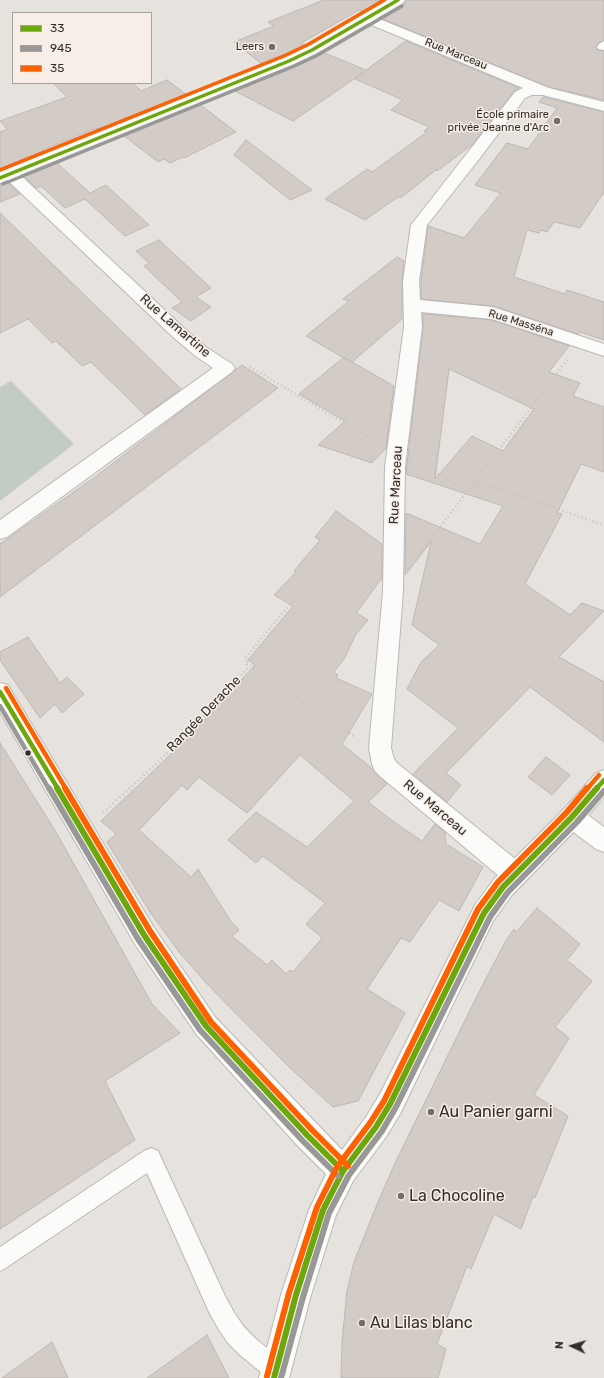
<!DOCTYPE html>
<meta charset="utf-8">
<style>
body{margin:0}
#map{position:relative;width:604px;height:1378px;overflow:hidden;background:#e6e2de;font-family:Rubik,sans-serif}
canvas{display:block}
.legend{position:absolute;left:12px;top:12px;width:140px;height:72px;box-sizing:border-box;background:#f7efe7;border:1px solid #a8a29c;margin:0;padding:5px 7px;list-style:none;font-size:12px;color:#312e2b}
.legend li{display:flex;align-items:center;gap:8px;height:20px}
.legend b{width:20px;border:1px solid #a8a29c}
.north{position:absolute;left:552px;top:1326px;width:40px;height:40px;-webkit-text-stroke:3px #f7efe7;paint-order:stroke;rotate:274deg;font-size:11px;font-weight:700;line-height:16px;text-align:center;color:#312e2b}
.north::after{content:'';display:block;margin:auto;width:14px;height:18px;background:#312e2b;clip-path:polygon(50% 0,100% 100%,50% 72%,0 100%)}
</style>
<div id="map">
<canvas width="604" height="1378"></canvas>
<ul class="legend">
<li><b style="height:5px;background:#6da70b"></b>33</li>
<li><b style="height:5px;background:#999898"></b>945</li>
<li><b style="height:5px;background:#ff6000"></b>35</li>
</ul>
<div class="north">N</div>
</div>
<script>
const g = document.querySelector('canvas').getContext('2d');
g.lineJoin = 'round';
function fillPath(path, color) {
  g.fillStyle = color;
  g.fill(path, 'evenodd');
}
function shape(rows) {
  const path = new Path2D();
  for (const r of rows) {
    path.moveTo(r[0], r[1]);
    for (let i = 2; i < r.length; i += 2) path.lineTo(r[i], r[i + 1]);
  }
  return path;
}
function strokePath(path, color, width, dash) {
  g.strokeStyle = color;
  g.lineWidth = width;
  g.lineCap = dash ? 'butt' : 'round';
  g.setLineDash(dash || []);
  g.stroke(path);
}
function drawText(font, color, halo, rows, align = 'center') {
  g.font = font + ' Rubik,sans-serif';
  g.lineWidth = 3;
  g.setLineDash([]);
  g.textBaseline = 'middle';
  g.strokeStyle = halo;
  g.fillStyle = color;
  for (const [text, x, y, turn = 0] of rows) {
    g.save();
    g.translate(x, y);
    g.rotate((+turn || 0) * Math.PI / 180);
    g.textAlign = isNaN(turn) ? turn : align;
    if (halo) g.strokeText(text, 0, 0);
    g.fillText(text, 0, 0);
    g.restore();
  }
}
const green = shape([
 [11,381,74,444,0,501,0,387]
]);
const building = shape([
 [324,0,385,0,364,12,359,10,301,43,306,46,263,65,234,42,274,26,268,22,324,0],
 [406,0,604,0,604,40,598,43,596,48,598,50,604,51,604,100,549,87,380,18,404,4,406,0],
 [406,41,519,88,514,91,472,145,437,171,437,169,402,197,398,197,365,220,325,199,367,169,372,172,427,132,424,131,429,127,391,110,403,100,355,79,364,72,293,121,233,90,295,65,322,52,366,70,406,41],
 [167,80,187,95,111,126,94,129,42,150,45,152,0,170,0,132,7,129,0,121,67,97,53,83,133,83,141,91,167,80],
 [543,97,604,112,604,192,580,228,554,222,547,232,541,230,539,233,527,230,514,277,565,294,567,290,604,302,604,340,580,332,578,334,493,306,421,299,421,281,428,226,464,238,501,193,475,185,507,143,528,149,557,108,539,102,543,97],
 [199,104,236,132,184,158,183,157,170,163,164,159,158,162,123,135,199,104],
 [246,140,291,174,312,190,290,200,234,155,246,140],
 [56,162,90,193,106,185,149,225,125,236,85,199,65,208,41,186,36,188,23,175,56,162],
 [7,182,20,194,0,202,0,184,7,182],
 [0,213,31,243,181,389,145,415,91,362,82,366,56,341,52,343,28,319,0,333,0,213],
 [159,240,211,288,196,297,211,307,191,321,172,308,182,302,144,266,149,263,136,251,159,240],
 [397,257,404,261,402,281,402,319,352,362,394,386,386,448,372,463,318,445,345,421,299,394,344,357,351,362,306,336,349,301,343,299,397,257],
 [423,314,492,320,569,346,549,372,580,383,573,396,604,407,604,472,581,464,557,513,562,514,525,584,570,615,582,603,604,611,559,657,604,682,604,742,530,687,446,773,461,785,447,802,413,774,458,728,407,689,421,662,439,645,412,625,431,542,405,575,406,513,480,544,503,506,406,474,423,327,423,314],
 [449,369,534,409,503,451,472,436,435,479,449,369],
 [242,365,278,388,0,597,0,544,95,477,242,365],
 [336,511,382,544,382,578,356,613,368,620,356,634,344,659,334,672,338,675,336,678,372,694,342,744,369,766,387,784,368,802,394,822,422,841,435,824,445,832,446,844,483,867,459,911,439,900,410,942,401,938,367,989,405,1013,358,1101,333,1107,289,1067,209,986,179,952,150,912,107,842,116,834,101,821,191,735,255,665,248,660,293,606,274,595,296,572,294,571,320,540,315,537,336,511],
 [300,755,354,801,307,847,256,812,228,840,256,863,263,856,325,903,306,924,322,938,293,972,290,970,286,974,272,960,267,965,232,936,239,930,230,920,198,869,191,877,139,830,182,785,187,790,199,777,247,813,300,755],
 [28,637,60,683,67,677,84,694,62,713,55,704,40,718,0,660,0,652,28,637],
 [0,743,56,832,152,1004,180,1033,105,1081,135,1140,0,1229,0,743],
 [546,757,570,775,552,795,528,777,546,757],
 [537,908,580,944,567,960,592,981,555,1027,569,1038,534,1095,568,1116,535,1198,533,1196,521,1229,494,1214,471,1269,467,1266,437,1344,446,1349,438,1378,341,1378,342,1342,347,1291,354,1262,378,1202,396,1161,478,994,505,942,514,929,516,932,537,908],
 [207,1335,229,1378,147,1378,207,1335],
 [52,1342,68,1378,2,1378,52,1342]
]);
const pathFar1 = shape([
 [250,367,373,440],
 [420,465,468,490,480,482,604,525],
 [419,555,567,360],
 [247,663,355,737],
 [129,789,188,734,247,669,246,657,306,585]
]);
const path = shape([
 [103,813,130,788]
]);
const lane = shape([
 [604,41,604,50,598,49,597,47,599,44,604,41],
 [151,1148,158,1151,225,1296,235,1314,244,1327,256,1339,284,1362,287,1370,284,1378,268,1378,240,1355,228,1343,219,1330,209,1312,147,1173,7,1267,0,1271,0,1247,144,1151,151,1148]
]);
const street = shape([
 [367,14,549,88,604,102,604,111,543,95,532,95,525,98,480,158,427,225,419,281,420,300,493,307,604,344,604,356,492,319,421,312,422,327,405,466,403,591,391,748,394,759,397,763,524,866,527,874,524,882,515,886,506,882,381,777,375,771,372,764,369,748,383,591,385,466,404,327,403,281,411,225,515,92,523,88,362,21,360,18,362,15,367,14],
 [10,169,16,171,185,329,206,347,232,364,235,368,232,372,7,537,0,539,0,520,213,368,194,355,173,337,4,177,2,174,4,171,10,169],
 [572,806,580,809,604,827,604,852,596,849,564,825,560,817,564,809,572,806]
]);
const secondary = shape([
 [388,0,405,0,403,3,317,53,294,64,0,183,0,172,284,58,307,47,388,0],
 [0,683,8,685,153,926,215,1017,342,1150,366,1117,380,1094,475,905,494,879,564,809,596,773,604,770,604,797,580,825,512,895,493,921,400,1114,386,1137,353,1181,336,1215,311,1295,289,1378,259,1378,281,1295,309,1210,326,1174,297,1145,197,1035,135,944,0,712,0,683]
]);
const bus1Far2 = shape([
 [0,178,289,61,312,50,398,0]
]);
const bus1Far1 = shape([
 [0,692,58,789],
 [596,789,604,780]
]);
const bus1 = shape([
 [57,788,144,935,206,1026,307,1135,343,1171],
 [274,1378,296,1295,323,1210,343,1171,376,1127,390,1104,484,913,503,887,572,817,597,788]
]);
const bus2Far2 = shape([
 [3,184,292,67,316,56,402,6]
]);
const bus2Far1 = shape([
 [0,706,49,789]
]);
const bus2 = shape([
 [49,788,138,939,200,1030,302,1140,338,1176],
 [281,1378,303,1297,329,1213,349,1175,382,1131,396,1107,490,917,508,892,577,822,604,791]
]);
const bus3Far2 = shape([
 [0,170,286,55,309,44,384,0]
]);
const bus3Far1 = shape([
 [6,688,66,789],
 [587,789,599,775]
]);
const bus3 = shape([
 [65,788,150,931,211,1022,312,1130,348,1166],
 [267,1376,289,1293,317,1207,337,1167,370,1123,384,1101,478,909,498,882,567,812,587,788]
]);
const markers = [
 [272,47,4,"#706d6a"],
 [557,121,4,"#706d6a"],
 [28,753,3.5,"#312e2b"],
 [431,1112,4,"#706d6a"],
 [401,1196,4,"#706d6a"],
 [362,1323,4,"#706d6a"]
];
const farPoinames = [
 ["Leers",264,47],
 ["École primaire",549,115],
 ["privée Jeanne d'Arc",549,128]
];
const farStreetnames = [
 ["Rue Marceau",456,54,22],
 ["Rue Masséna",521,323,17]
];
const streetNames = [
 ["Rue Lamartine",175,326,41],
 ["Rue Marceau",396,485,-87],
 ["Rangée Derache",204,714,-46],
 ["Rue Marceau",435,808,40]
];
const nearPoinames = [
 ["Au Panier garni",439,1112],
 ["La Chocoline",409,1196],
 ["Au Lilas blanc",370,1323]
];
fillPath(green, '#c2ccc5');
fillPath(building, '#d3cbc6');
strokePath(building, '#bcb8b5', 1);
strokePath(lane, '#bbb8b5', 2);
strokePath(street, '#bbb8b5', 2);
strokePath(secondary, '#bbb8b5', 2);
strokePath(pathFar1, '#c3c2c1', 2.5, [1, 3]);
strokePath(path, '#c3c2c1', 3, [1, 3.5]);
fillPath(lane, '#fbfbfa');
fillPath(street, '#fbfbfa');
fillPath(secondary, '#fbfbfa');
strokePath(bus1Far2, '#6da70b', 3.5);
strokePath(bus1Far1, '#6da70b', 4.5);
strokePath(bus1, '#6da70b', 6);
strokePath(bus2Far2, '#999898', 3.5);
strokePath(bus2Far1, '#999898', 4.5);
strokePath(bus2, '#999898', 6);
strokePath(bus3Far2, '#ff6000', 3.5);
strokePath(bus3Far1, '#ff6000', 4.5);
strokePath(bus3, '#ff6000', 6);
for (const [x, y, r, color] of markers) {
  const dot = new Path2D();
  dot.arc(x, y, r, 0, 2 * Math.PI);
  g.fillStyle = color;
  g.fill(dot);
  strokePath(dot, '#f7efe7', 1.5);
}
drawText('11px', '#312e2b', '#f7efe7', farPoinames, 'right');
drawText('11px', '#312e2b', '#f7efe7', farStreetnames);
drawText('13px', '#312e2b', '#f7efe7', streetNames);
drawText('16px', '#312e2b', '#f7efe7', nearPoinames, 'left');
</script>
